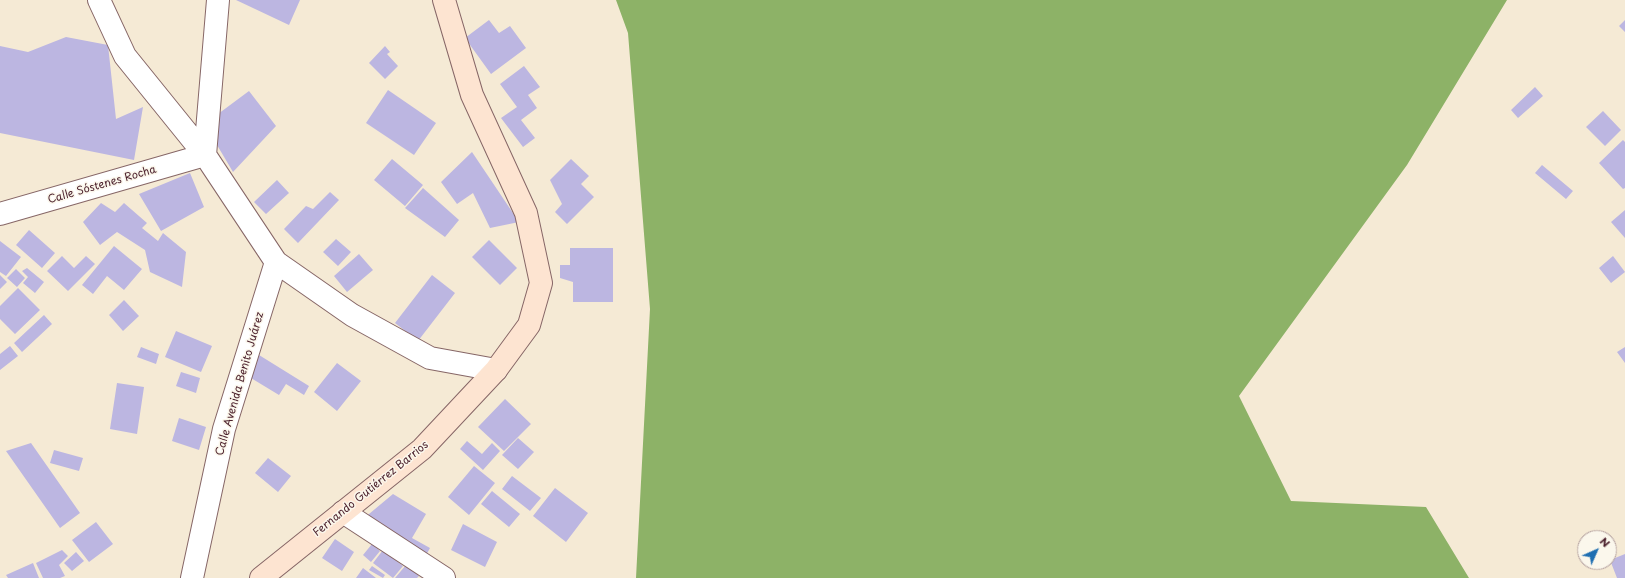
<!DOCTYPE html>
<meta charset="utf-8">
<style>
body{margin:0}
#map{position:relative;width:1625px;height:578px;overflow:hidden;background:#f5ead5;font-family:"Playpen Sans",sans-serif}
canvas{display:block}
.north{position:absolute;left:1577px;top:530px;width:40px;height:40px;box-sizing:border-box;background:#fbf7ec;border:1px solid #b4a19f;border-radius:50%;rotate:45deg;font-size:11px;font-weight:700;line-height:16px;text-align:center;color:#4a1f2b}
.north::after{content:'';display:block;margin:auto;width:14px;height:18px;background:#1f6fb2;clip-path:polygon(50% 0,100% 100%,50% 72%,0 100%)}
</style>
<div id="map">
<canvas width="1625" height="578"></canvas>
<div class="north">N</div>
</div>
<script>
const g = document.querySelector('canvas').getContext('2d');
g.lineJoin = 'round';
function fillPath(path, color) {
  g.fillStyle = color;
  g.fill(path, 'evenodd');
}
function shape(rows) {
  const path = new Path2D();
  for (const r of rows) {
    path.moveTo(r[0], r[1]);
    for (let i = 2; i < r.length; i += 2) path.lineTo(r[i], r[i + 1]);
  }
  return path;
}
function strokePath(path, color, width, dash) {
  g.strokeStyle = color;
  g.lineWidth = width;
  g.lineCap = dash ? 'butt' : 'round';
  g.setLineDash(dash || []);
  g.stroke(path);
}
function drawText(font, color, halo, rows, align = 'center') {
  g.font = font + ' "Playpen Sans",sans-serif';
  g.lineWidth = 3;
  g.setLineDash([]);
  g.textBaseline = 'middle';
  g.strokeStyle = halo;
  g.fillStyle = color;
  for (const [text, x, y, turn = 0] of rows) {
    g.save();
    g.translate(x, y);
    g.rotate((+turn || 0) * Math.PI / 180);
    g.textAlign = isNaN(turn) ? turn : align;
    if (halo) g.strokeText(text, 0, 0);
    g.fillText(text, 0, 0);
    g.restore();
  }
}
const forest = shape([
 [616,0,1507,0,1407,165,1239,396,1291,501,1426,507,1469,578,636,578,650,309,628,33]
]);
const building = shape([
 [236,0,300,0,289,25],
 [489,20,499,33,510,26,526,48,491,74,465,38],
 [1625,20,1625,32,1619,26],
 [66,37,108,45,116,119,143,107,134,160,0,133,0,46,28,52],
 [385,46,390,52,387,54,398,66,385,79,369,63],
 [524,66,540,87,528,95,537,108,521,120,535,138,523,147,501,118,517,107,500,84],
 [1535,87,1543,96,1518,118,1511,110],
 [388,90,436,123,414,155,366,123],
 [249,91,276,126,233,172,217,145,218,114],
 [1603,111,1621,130,1605,146,1586,127],
 [1623,140,1625,142,1625,188,1623,189,1599,163],
 [472,152,519,222,490,228,473,193,457,204,441,182],
 [392,159,423,185,405,206,374,180],
 [571,159,589,176,581,184,594,197,567,224,555,212,562,204,550,180],
 [1542,165,1573,191,1566,199,1535,173],
 [190,173,204,207,161,231,139,194],
 [277,180,289,193,266,214,254,202],
 [423,188,459,220,445,237,405,208],
 [330,192,339,200,298,243,284,229,306,206,313,209],
 [101,203,115,212,124,203,147,223,142,228,158,241,163,233,186,252,182,287,150,272,145,250,117,232,100,245,83,222],
 [1625,210,1625,238,1611,222],
 [29,230,55,253,42,268,16,245],
 [336,239,351,252,338,266,323,252],
 [489,240,517,268,500,285,472,257],
 [0,241,21,257,6,276,0,272],
 [114,246,142,269,124,290,107,276,93,294,82,285],
 [570,248,613,248,613,302,573,302,573,282,560,278,560,265,570,265],
 [359,254,373,270,347,292,334,276],
 [62,256,74,268,86,256,95,264,68,291,47,271],
 [1613,256,1625,272,1611,283,1599,268],
 [27,268,44,282,35,293,23,283,28,277,22,271],
 [16,269,25,278,17,287,7,278],
 [0,275,7,282,0,289],
 [432,275,455,293,418,341,395,323],
 [18,288,40,310,15,334,0,319,0,306],
 [124,300,139,316,123,331,109,315],
 [44,315,52,324,22,352,14,343],
 [176,331,212,346,201,372,165,357],
 [10,346,18,356,0,370,0,354],
 [141,347,159,354,156,364,137,357],
 [1625,347,1625,363,1617,352],
 [259,355,309,386,304,395,286,384,279,395,246,375],
 [337,363,361,381,337,411,314,392],
 [181,372,200,378,196,393,176,386],
 [117,383,144,387,137,434,110,429],
 [505,399,531,424,504,451,478,427],
 [179,418,206,427,199,450,172,441],
 [518,438,534,452,518,469,502,455],
 [467,441,482,454,492,443,500,451,483,470,460,449],
 [31,443,80,513,60,528,6,451],
 [54,450,83,458,79,471,50,463],
 [268,458,291,476,278,492,255,473],
 [474,466,495,483,469,515,448,497],
 [512,476,541,498,530,511,502,489],
 [555,488,588,513,566,542,533,516],
 [492,491,520,514,509,527,481,504],
 [393,494,426,514,412,538,430,548,425,557,363,519],
 [96,522,113,544,89,562,72,540],
 [463,524,497,542,485,567,451,550],
 [335,539,354,552,342,571,322,558],
 [372,544,380,551,371,562,363,555],
 [62,550,68,556,59,565,65,576,60,578,43,578,36,563],
 [383,550,403,566,393,578,373,563],
 [76,552,84,561,72,571,64,563],
 [1625,554,1625,578,1617,578,1610,560],
 [33,563,39,578,8,578,6,575],
 [406,565,419,576,417,578,395,578],
 [372,566,385,575,383,578,369,570],
 [363,568,376,578,356,578]
]);
const minor = shape([
 [99,0,125,56,205,155,276,262,352,315,430,358,496,370],
 [205,155,218,0],
 [0,214,205,155],
 [343,512,444,578],
 [192,578,224,429,276,262]
]);
const secondary = shape([
 [261,578,422,449,496,370,529,325,541,283,526,213,472,95,444,0]
]);
const streetNames = [
 ["Calle Sóstenes Rocha",102,185,-16],
 ["Calle Avenida Benito Juárez",240,384,-74],
 ["Fernando Gutiérrez Barrios",371,489,-39]
];
fillPath(forest, '#8db267');
fillPath(building, '#bcb6e1');
strokePath(minor, '#866666', 24);
strokePath(secondary, '#866666', 24);
strokePath(minor, '#fff', 22);
strokePath(secondary, '#fde4d1', 22);
drawText('11px', '#4a1f2b', '#fbf7ec', streetNames);
</script>
